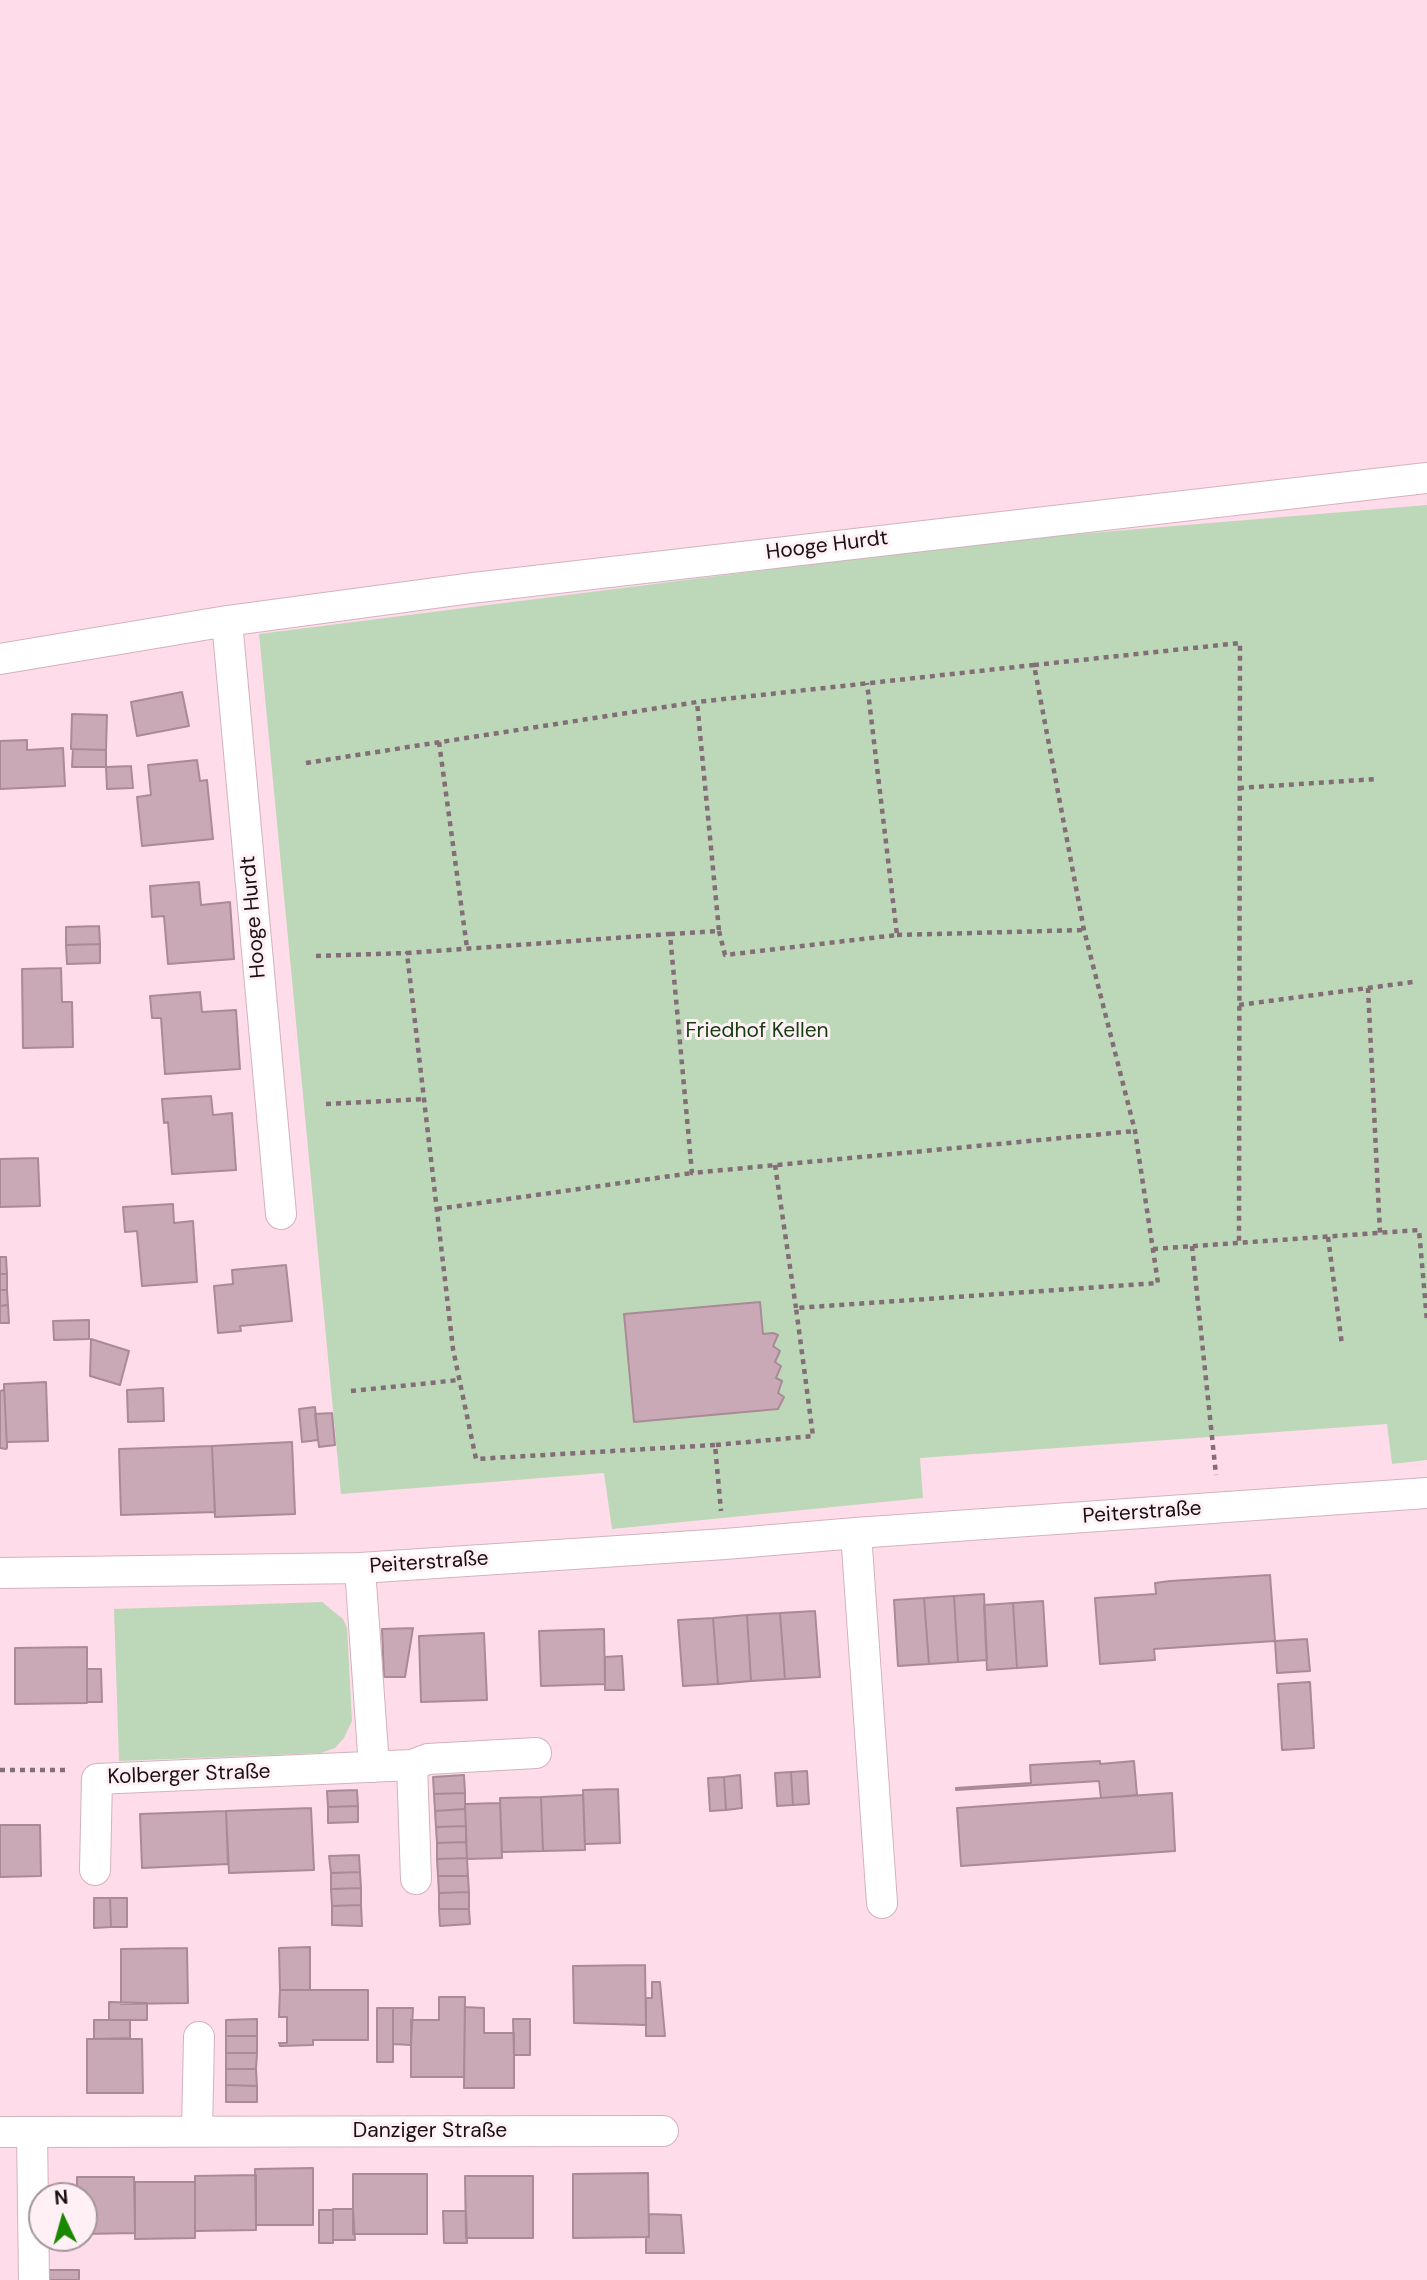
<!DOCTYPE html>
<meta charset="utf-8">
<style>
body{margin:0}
#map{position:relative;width:1427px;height:2280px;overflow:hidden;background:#ffdce9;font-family:"DM Sans",sans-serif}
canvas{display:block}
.north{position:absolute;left:28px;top:2182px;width:70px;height:70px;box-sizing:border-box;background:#fef0f5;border:2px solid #a3969b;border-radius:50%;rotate:355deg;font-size:19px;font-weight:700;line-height:28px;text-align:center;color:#1a0f14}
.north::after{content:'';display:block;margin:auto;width:24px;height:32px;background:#1a8700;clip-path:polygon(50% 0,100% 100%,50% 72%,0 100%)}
</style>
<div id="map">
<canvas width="1427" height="2280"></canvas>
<div class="north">N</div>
</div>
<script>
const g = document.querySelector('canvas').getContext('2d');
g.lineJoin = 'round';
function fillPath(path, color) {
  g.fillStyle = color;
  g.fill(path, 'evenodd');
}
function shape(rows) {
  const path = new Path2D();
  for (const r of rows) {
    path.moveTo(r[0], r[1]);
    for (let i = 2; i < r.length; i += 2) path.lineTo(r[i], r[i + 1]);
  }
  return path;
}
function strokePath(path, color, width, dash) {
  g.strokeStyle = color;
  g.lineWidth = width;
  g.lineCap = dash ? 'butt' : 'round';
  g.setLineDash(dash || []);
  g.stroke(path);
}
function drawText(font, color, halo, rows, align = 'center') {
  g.font = font + ' "DM Sans",sans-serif';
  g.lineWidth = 6;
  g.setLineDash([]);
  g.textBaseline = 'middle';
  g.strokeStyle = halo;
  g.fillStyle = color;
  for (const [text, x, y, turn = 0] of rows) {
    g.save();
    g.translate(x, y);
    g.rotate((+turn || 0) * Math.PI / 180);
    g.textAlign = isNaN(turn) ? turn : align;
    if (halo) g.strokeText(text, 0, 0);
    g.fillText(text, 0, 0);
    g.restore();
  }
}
const green = shape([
 [1427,505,1427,1460,1392,1464,1387,1424,920,1458,923,1498,612,1529,604,1473,341,1494,259,634,994,541],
 [322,1602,343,1619,347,1628,352,1721,344,1738,335,1748,321,1753,119,1761,114,1609]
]);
const building = shape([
 [182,692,189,726,137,736,131,702,182,692],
 [72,714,107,715,106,750,71,749,72,714],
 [27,740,27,750,63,748,65,786,0,789,0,741,27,740],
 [73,749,106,750,106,767,72,767,73,749],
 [197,760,200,781,207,780,213,839,142,846,137,797,151,795,148,765,197,760],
 [131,766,133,788,107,789,106,767,131,766],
 [199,882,201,905,230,902,234,959,168,964,164,916,152,917,150,886,199,882],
 [99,926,100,944,66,945,66,927,99,926],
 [100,944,100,963,67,964,66,945,100,944],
 [61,968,62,1002,72,1002,73,1047,23,1048,22,969,61,968],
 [200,992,202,1012,236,1010,240,1069,165,1074,161,1018,152,1018,150,996,200,992],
 [211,1096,213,1115,232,1113,236,1170,172,1174,168,1122,164,1123,162,1099,211,1096],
 [38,1158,40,1206,0,1207,0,1159,38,1158],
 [173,1204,174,1223,193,1221,197,1282,142,1286,137,1231,125,1232,123,1207,173,1204],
 [0,1257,6,1257,7,1274,0,1274,0,1257],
 [286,1265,292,1321,240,1326,241,1331,218,1333,214,1286,233,1284,232,1270,286,1265],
 [0,1274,7,1274,7,1290,0,1290,0,1274],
 [0,1290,7,1290,8,1305,0,1306,0,1290],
 [760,1302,763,1334,773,1333,778,1335,773,1346,780,1351,775,1362,781,1366,776,1378,782,1381,778,1393,784,1397,778,1409,634,1422,624,1314,760,1302],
 [8,1305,9,1323,0,1323,0,1306,8,1305],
 [89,1320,89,1339,54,1340,53,1321,89,1320],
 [91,1339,129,1351,120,1385,90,1376,91,1339],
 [46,1382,48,1441,7,1442,7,1448,4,1384,46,1382],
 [4,1384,7,1448,6,1449,0,1448,0,1391,4,1390,4,1384],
 [163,1388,164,1421,128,1422,127,1390,163,1388],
 [315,1407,318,1440,302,1442,299,1409,315,1407],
 [332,1413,335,1445,319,1447,315,1414,332,1413],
 [292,1442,295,1514,215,1517,212,1446,292,1442],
 [212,1446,215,1512,121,1515,119,1449,212,1446],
 [1270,1575,1275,1641,1154,1649,1155,1660,1100,1664,1095,1598,1156,1594,1155,1583,1170,1581,1270,1575],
 [984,1594,987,1660,958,1662,954,1596,984,1594],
 [954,1596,958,1662,929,1664,924,1598,954,1596],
 [924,1598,929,1664,898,1666,894,1600,924,1598],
 [1043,1601,1047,1666,1017,1668,1013,1603,1043,1601],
 [1013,1603,1017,1668,987,1670,984,1605,1013,1603],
 [815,1611,820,1677,785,1679,780,1613,815,1611],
 [780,1613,785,1679,751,1681,747,1615,780,1613],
 [747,1615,751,1681,718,1684,713,1618,747,1615],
 [713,1618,718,1684,683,1686,678,1620,713,1618],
 [413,1628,405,1677,384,1677,382,1629,413,1628],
 [604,1629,605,1684,541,1686,539,1631,604,1629],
 [484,1633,487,1700,421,1702,419,1636,484,1633],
 [1307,1639,1310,1671,1277,1673,1275,1641,1307,1639],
 [87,1647,87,1703,15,1704,15,1648,87,1647],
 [622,1656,624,1690,605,1690,605,1657,622,1656],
 [87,1669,101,1669,102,1702,87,1702,87,1669],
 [1310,1682,1314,1748,1282,1750,1278,1684,1310,1682],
 [1100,1761,1100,1764,1134,1761,1137,1795,1101,1798,1099,1781,956,1790,956,1788,1031,1783,1030,1765,1100,1761],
 [807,1771,809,1804,793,1805,791,1772,807,1771],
 [791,1772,793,1805,777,1806,775,1773,791,1772],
 [464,1775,465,1793,434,1794,433,1777,464,1775],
 [740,1775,742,1808,726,1810,724,1777,740,1775],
 [724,1777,726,1810,710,1811,708,1778,724,1777],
 [618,1789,620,1843,585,1844,583,1790,618,1789],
 [357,1790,358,1806,328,1807,327,1791,357,1790],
 [465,1793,465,1809,435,1811,434,1794,465,1793],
 [1172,1793,1175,1851,961,1866,957,1808,1172,1793],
 [583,1795,585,1850,543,1851,541,1797,583,1795],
 [541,1797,543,1851,502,1852,500,1798,541,1797],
 [500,1803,502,1858,467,1859,465,1804,500,1803],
 [358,1806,358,1822,328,1823,328,1807,358,1806],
 [311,1808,314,1870,229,1873,226,1811,311,1808],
 [465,1809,466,1826,436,1827,435,1811,465,1809],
 [226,1811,228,1864,142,1868,140,1814,226,1811],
 [0,1825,40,1825,41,1876,0,1877,0,1825],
 [466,1826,466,1842,437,1843,436,1827,466,1826],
 [466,1842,467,1858,437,1859,437,1843,466,1842],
 [359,1855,360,1872,331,1873,329,1856,359,1855],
 [467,1858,468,1876,438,1876,437,1859,467,1858],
 [360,1872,361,1888,331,1889,331,1873,360,1872],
 [438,1876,468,1876,469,1892,439,1893,438,1876],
 [361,1888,361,1905,332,1906,331,1889,361,1888],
 [469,1892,469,1909,439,1909,439,1893,469,1892],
 [94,1898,110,1898,111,1927,94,1928,94,1898],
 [110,1898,127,1898,127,1927,111,1927,110,1898],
 [361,1905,362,1926,332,1925,332,1906,361,1905],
 [439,1909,469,1909,470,1924,440,1926,439,1909],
 [310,1947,310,1990,280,1990,279,1948,310,1947],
 [187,1948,188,2003,121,2004,121,1949,187,1948],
 [645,1965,646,2025,574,2023,573,1966,645,1965],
 [652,1982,660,1982,665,2036,646,2036,646,1998,652,1998,652,1982],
 [280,1990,368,1990,368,2040,313,2040,313,2045,280,2046,279,2043,287,2043,287,2017,279,2017,280,1990],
 [439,1997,465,1997,464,2077,411,2077,411,2020,439,2020,439,1997],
 [109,2002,147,2003,147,2020,109,2020,109,2002],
 [465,2007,484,2008,484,2033,514,2033,514,2088,464,2088,465,2007],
 [377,2008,393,2008,393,2062,377,2062,377,2008],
 [393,2008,413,2008,411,2045,393,2044,393,2008],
 [257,2019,257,2036,226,2036,226,2020,257,2019],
 [513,2019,530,2019,530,2055,514,2055,513,2019],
 [94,2020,130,2020,130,2038,94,2039,94,2020],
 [226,2036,257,2036,257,2053,226,2053,226,2036],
 [87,2039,142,2039,143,2093,87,2093,87,2039],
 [226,2053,257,2053,256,2069,226,2069,226,2053],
 [226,2069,256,2069,257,2086,226,2085,226,2069],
 [226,2085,257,2086,257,2102,226,2102,226,2085],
 [313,2168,313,2225,256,2225,255,2169,313,2168],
 [648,2173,649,2237,573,2238,573,2174,648,2173],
 [353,2174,427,2174,427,2234,353,2234,353,2174],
 [256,2175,256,2230,195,2231,195,2176,256,2175],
 [465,2176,533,2176,533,2238,466,2238,465,2176],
 [77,2177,134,2177,135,2233,84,2234,84,2196,77,2196,77,2177],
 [135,2182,195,2182,195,2238,135,2239,135,2182],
 [333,2209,353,2209,355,2240,333,2240,333,2209],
 [319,2210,333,2210,333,2243,319,2243,319,2210],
 [443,2211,466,2211,467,2243,444,2243,443,2211],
 [649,2214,681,2215,684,2253,646,2253,646,2237,649,2237,649,2214],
 [49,2270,79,2270,79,2280,49,2280,49,2270]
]);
const path = shape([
 [1034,665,1240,643,1239,1243],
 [439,742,467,948],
 [306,763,697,702,1034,665,1084,930,1135,1131,1158,1283,796,1308,813,1436,715,1445,721,1511],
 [1239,788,1377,779],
 [719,931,725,955,897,935,867,683],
 [670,934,719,931,697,702],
 [897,935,1084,930],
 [316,956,407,953],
 [1368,988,1380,1233],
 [1239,1005,1413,982],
 [326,1104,424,1099],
 [775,1165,796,1308],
 [437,1209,692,1173],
 [1328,1237,1342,1345],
 [1192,1246,1216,1475],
 [1153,1249,1419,1230,1427,1321],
 [351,1391,459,1380],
 [715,1445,476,1459,453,1349,407,953,670,934,692,1173,1135,1131],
 [0,1770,66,1770]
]);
const minor = shape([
 [227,621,281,1214],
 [0,659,227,621,472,588,1427,478],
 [856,1533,882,1903],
 [360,1568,374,1767],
 [0,1573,360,1568,725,1544,856,1533,1427,1493],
 [412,1765,428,1759,536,1753],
 [95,1870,97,1779,412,1765,416,1879],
 [197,2131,199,2037],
 [0,2132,663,2131],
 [32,2132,34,2280]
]);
const streetNames = [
 ["Hooge Hurdt",827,546,-7],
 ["Hooge Hurdt",254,917,-95],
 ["Peiterstraße",1142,1513,-4],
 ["Peiterstraße",429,1563,-4],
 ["Kolberger Straße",189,1775,-2],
 ["Danziger Straße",430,2131]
];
const parkNames = [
 ["Friedhof Kellen",757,1031]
];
fillPath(green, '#bdd8b9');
fillPath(building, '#c9a9b5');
strokePath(building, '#a98a96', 2);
strokePath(minor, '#d3b2bf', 32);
strokePath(path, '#836d76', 4.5, [5, 5]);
strokePath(minor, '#fff', 30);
drawText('21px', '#1a0f14', '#fef0f5', streetNames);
drawText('21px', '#143c0e', '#fef0f5', parkNames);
</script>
